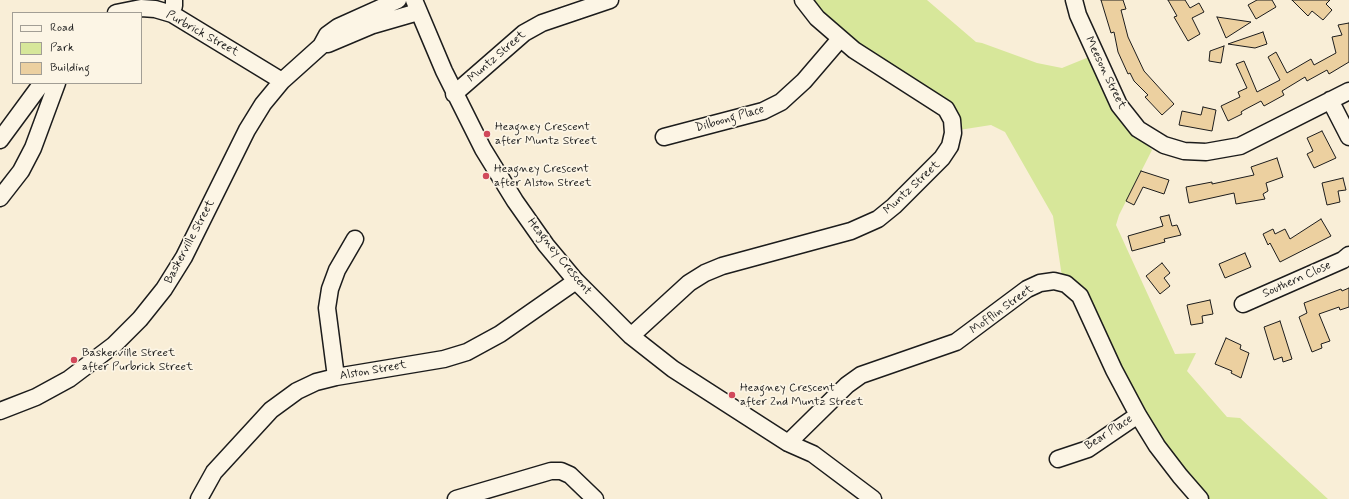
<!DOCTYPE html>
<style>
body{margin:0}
#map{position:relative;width:1349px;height:499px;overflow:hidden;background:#f9eed7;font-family:Mynerve,sans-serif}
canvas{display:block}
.legend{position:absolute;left:12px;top:12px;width:130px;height:72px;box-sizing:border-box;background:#fcf5e5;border:1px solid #a29e95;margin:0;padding:5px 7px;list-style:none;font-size:12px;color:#1c1c1c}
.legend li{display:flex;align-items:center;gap:8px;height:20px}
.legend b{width:20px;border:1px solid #a29e95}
</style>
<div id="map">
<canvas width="1349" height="499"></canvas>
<ul class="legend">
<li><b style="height:5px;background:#fcf5e5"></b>Road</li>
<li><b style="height:11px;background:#d7e79a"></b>Park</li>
<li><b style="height:11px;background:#ecd0a0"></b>Building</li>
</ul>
</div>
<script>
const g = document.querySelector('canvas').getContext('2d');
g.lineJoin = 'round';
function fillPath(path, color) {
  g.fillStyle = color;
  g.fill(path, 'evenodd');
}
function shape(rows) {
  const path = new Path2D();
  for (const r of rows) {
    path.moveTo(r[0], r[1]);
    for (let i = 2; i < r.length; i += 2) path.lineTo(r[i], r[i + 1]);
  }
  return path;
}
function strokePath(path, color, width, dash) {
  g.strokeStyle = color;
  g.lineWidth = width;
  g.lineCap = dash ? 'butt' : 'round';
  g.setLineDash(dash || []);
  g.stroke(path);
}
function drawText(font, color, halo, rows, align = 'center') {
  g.font = font + ' Mynerve,sans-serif';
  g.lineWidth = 3.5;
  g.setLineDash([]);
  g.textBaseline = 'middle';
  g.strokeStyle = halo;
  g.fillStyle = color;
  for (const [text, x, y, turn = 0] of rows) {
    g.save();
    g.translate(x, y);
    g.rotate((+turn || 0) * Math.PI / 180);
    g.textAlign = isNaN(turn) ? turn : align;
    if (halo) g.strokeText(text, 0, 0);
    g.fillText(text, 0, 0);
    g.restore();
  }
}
const green = shape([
 [809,0,927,0,976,42,982,43,1037,63,1062,68,1089,57,1119,116,1152,150,1119,215,1116,225,1175,354,1196,353,1187,371,1227,417,1240,418,1328,499,1209,499,1159,439,1062,277,1053,216,1005,132,991,125,959,130,855,44]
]);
const building = shape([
 [1101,0,1123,0,1126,9,1121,10,1128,37,1144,71,1174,104,1162,115,1145,97,1148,95,1134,81,1130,73,1128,74,1118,52,1114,32,1111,33,1101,0],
 [1168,0,1185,0,1190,8,1199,3,1204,12,1192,18,1200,34,1188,41,1174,17,1177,16,1168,0],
 [1257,0,1272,0,1276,7,1256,19,1248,5,1257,0],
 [1292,0,1330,0,1326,4,1332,10,1323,20,1312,11,1308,16,1292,0],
 [1217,17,1251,22,1226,38,1217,17],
 [1349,23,1349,62,1329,74,1327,70,1307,81,1305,77,1282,91,1284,95,1264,106,1261,101,1244,110,1241,112,1242,114,1228,121,1221,106,1240,97,1238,92,1247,88,1236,64,1244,61,1257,92,1280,80,1268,57,1276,52,1287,73,1311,59,1314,65,1336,53,1332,37,1342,35,1338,25,1349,23],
 [1263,32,1267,44,1255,48,1228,44,1263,32],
 [1224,46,1221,63,1209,61,1210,51,1224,46],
 [1203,107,1216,110,1212,131,1179,125,1182,111,1201,115,1203,107],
 [1322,131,1336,158,1314,168,1307,154,1313,151,1307,138,1322,131],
 [1277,158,1283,177,1266,183,1268,191,1263,194,1265,199,1236,204,1234,193,1189,203,1186,187,1212,182,1212,184,1254,175,1251,167,1277,158],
 [1141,171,1169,180,1164,194,1143,187,1134,205,1126,201,1141,171],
 [1343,178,1346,190,1338,191,1340,202,1327,205,1322,183,1343,178],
 [1169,215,1172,226,1177,225,1181,235,1164,239,1165,242,1132,251,1128,236,1163,226,1160,217,1169,215],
 [1321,219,1331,236,1280,262,1270,243,1268,245,1263,234,1273,229,1275,234,1285,229,1290,239,1321,219],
 [1245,253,1251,267,1225,278,1219,264,1245,253],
 [1162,263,1170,273,1164,278,1170,286,1160,294,1146,276,1162,263],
 [1349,288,1349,307,1340,310,1339,307,1319,314,1330,341,1321,344,1322,348,1312,352,1299,317,1307,313,1304,303,1341,289,1342,291,1349,288],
 [1210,300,1213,314,1202,316,1203,323,1191,325,1187,305,1210,300],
 [1280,321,1292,359,1283,362,1282,357,1274,360,1264,327,1280,321],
 [1226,338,1241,345,1240,349,1249,353,1241,378,1231,373,1232,371,1215,364,1226,338]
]);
const minor = shape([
 [174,0,174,6],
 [414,0,444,71,483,149,515,201,546,245,576,281,631,336,673,369,788,443,813,454,873,499],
 [1074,0,1078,15,1119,105,1138,129,1164,145,1184,151,1206,152,1240,146,1349,91],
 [116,13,141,8,155,9,172,14,282,81],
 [328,44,373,25,418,12],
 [454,94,524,33,542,23,610,0],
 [1330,100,1349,137],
 [664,137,763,111,781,102,804,81,840,39],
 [0,140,42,83],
 [0,198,21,171,33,148,57,83],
 [1243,304,1343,260,1349,255],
 [631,336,689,283,705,273,722,266,851,231,878,219,894,206,942,158,950,146,953,133,952,120,946,109,854,50,817,18,803,0],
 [336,377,327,308,330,289,337,270,355,239],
 [0,411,36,397,69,379,114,345,140,319,164,289,184,257,247,130,263,104,282,81,321,46,327,35,338,27,398,0],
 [788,443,847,385,861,375,956,342,1027,289,1040,283,1054,281,1066,284,1080,296,1114,370,1138,415,1157,446,1180,476,1200,499],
 [1058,459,1088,449,1138,415],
 [199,499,214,472,271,410,297,391,316,382,336,377,444,359,467,352,500,334,576,281],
 [456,499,551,471,561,471,570,475,595,499]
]);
const markers = [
 [487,134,4,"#d1495b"],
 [486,176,4,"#d1495b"],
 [74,360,4,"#d1495b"],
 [732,395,4,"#d1495b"]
];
const streetNames = [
 ["Purbrick Street",202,34,29],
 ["Muntz Street",497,57,-41],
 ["Meeson Street",1105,73,64],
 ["Dilboong Place",730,119,-16],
 ["Muntz Street",912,188,-43],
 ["Baskerville Street",190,242,-62],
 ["Heagney Crescent",559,257,51],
 ["Southern Close",1297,280,-24],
 ["Mofflin Street",1002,310,-36],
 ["Alston Street",373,371,-10],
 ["Bear Place",1109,433,-33]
];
const poiNames = [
 ["Heagney Crescent",495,127],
 ["after Muntz Street",495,141],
 ["Heagney Crescent",494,169],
 ["after Alston Street",494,183],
 ["Baskerville Street",82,353],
 ["after Purbrick Street",82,367],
 ["Heagney Crescent",740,388],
 ["after 2nd Muntz Street",740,402]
];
fillPath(green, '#d7e79a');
fillPath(building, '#ecd0a0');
strokePath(building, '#1c1c1c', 1);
strokePath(minor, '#1c1c1c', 19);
strokePath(minor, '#fcf5e5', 16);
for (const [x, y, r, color] of markers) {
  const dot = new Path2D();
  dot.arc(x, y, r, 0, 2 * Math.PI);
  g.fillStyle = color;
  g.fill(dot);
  strokePath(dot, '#fcf5e5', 1.5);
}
drawText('12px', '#1c1c1c', '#fcf5e5', streetNames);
drawText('12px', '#1c1c1c', '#fcf5e5', poiNames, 'left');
</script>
